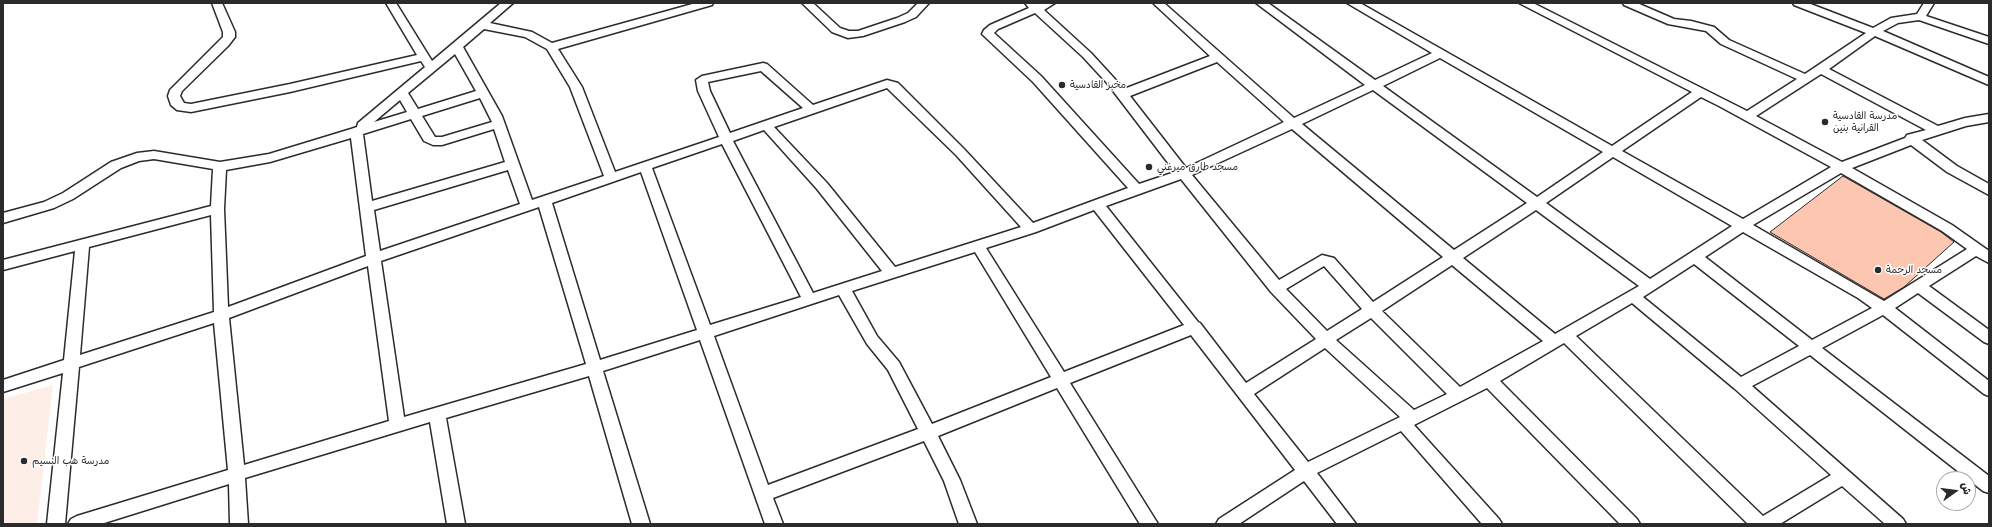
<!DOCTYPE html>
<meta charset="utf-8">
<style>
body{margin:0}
#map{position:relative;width:1992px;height:527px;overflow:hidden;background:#fff;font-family:"Playpen Sans","Playpen Sans Arabic",sans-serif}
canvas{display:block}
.frame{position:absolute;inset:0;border:4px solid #2b2b2b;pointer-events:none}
.north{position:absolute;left:1936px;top:471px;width:40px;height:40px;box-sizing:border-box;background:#fff;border:1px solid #aaa;border-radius:50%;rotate:76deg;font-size:11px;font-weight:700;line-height:16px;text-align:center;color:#2b2b2b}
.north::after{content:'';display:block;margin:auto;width:14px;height:18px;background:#2b2b2b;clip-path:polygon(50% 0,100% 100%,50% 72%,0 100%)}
</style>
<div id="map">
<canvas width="1992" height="527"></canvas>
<div class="frame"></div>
<div class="north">ش</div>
</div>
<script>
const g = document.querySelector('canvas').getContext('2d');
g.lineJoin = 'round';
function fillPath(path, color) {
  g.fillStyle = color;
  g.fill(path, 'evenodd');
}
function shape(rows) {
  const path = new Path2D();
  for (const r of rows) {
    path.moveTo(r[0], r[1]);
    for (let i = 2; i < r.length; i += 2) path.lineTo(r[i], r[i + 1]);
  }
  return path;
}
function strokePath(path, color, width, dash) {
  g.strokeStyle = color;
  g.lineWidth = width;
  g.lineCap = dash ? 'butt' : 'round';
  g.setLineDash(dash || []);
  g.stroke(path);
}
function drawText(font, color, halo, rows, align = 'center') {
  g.font = font + ' "Playpen Sans","Playpen Sans Arabic",sans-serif';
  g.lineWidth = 3;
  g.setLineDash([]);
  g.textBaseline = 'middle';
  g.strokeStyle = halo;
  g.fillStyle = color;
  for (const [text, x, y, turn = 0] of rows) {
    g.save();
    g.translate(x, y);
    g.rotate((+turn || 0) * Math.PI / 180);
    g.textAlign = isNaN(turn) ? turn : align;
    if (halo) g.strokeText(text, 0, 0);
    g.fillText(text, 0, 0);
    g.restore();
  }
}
const built = shape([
 [53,385,37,524,3,524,3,399]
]);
const building = shape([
 [1843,176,1941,232,1954,242,1904,287,1884,299,1770,232,1843,176]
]);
const minor = shape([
 [212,3,222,3,235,32,235,37,228,46,182,91,180,96,184,103,191,104,290,84,417,55,386,3,396,3,432,61,501,3,513,3,490,23,532,32,552,43,696,3,713,3,712,5,558,49,582,87,615,172,719,137,698,91,696,80,702,76,763,63,767,64,813,105,887,80,898,83,964,149,1033,223,1128,188,1033,82,982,34,984,30,990,25,1029,8,1025,3,1055,3,1044,10,1091,53,1124,89,1210,56,1153,3,1164,3,1294,118,1365,85,1256,3,1268,3,1375,80,1432,53,1347,3,1360,3,1612,146,1692,92,1519,3,1533,3,1747,111,1797,79,1721,44,1706,31,1668,24,1624,5,1623,3,1637,3,1674,19,1691,21,1714,27,1729,40,1805,74,1866,33,1794,5,1793,3,1808,3,1873,28,1891,18,1917,14,1924,3,1934,3,1926,16,1989,37,1989,44,1919,20,1898,23,1883,31,1989,77,1989,85,1875,36,1829,69,1938,126,1965,118,1989,114,1989,122,1966,126,1922,140,1957,166,1989,184,1989,195,1947,172,1911,145,1852,168,1952,225,1989,251,1989,263,1976,256,1929,286,1989,330,1989,344,1984,342,1918,293,1895,308,1989,381,1989,396,1984,394,1883,315,1822,348,1989,476,1989,493,1983,491,1810,355,1752,386,1903,519,1906,524,1885,524,1842,486,1780,524,1748,524,1564,343,1500,381,1637,519,1640,524,1620,524,1487,388,1414,425,1499,519,1502,524,1482,524,1401,431,1317,473,1356,524,1337,524,1304,481,1239,524,1216,524,1219,519,1295,470,1191,335,1070,383,1158,524,1140,524,1057,388,938,436,960,480,977,524,959,524,944,481,924,441,773,498,783,524,765,524,700,340,603,371,650,524,632,524,589,376,446,418,465,524,447,524,430,422,245,478,248,524,230,524,229,484,101,524,68,524,71,519,77,516,228,470,214,323,79,367,65,524,47,524,63,373,3,392,3,380,64,360,75,251,3,270,3,260,211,206,213,169,154,159,139,161,121,168,73,199,54,208,3,223,3,213,44,202,63,193,111,162,137,153,154,151,220,162,269,154,351,129,357,127,358,123,425,67,421,61,290,92,191,112,177,110,171,105,168,96,170,90,223,37,223,32,212,3],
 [1035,13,1083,57,1107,83,1175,172,1139,184,1041,76,994,33,998,29,1035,13],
 [484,29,525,37,547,49,570,87,604,176,532,200,502,116,463,47,484,29],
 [455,54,476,91,418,109,408,93,455,54],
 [1440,58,1603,152,1537,197,1383,86,1440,58],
 [1217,62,1284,122,1186,168,1130,96,1217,62],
 [761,71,803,108,730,133,710,91,708,82,761,71],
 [1821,74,1926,130,1907,135,1905,138,1842,162,1756,116,1821,74],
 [887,88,956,155,1021,227,895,267,827,183,774,127,887,88],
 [1373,90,1527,203,1454,250,1302,124,1373,90],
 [1701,97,1719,106,1831,167,1743,219,1622,151,1701,97],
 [480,98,492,122,442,137,435,137,422,116,480,98],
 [400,100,407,112,374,122,400,100],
 [411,119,424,141,433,145,442,145,494,129,505,162,372,201,363,134,411,119],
 [1292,129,1443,257,1373,302,1334,258,1322,255,1279,280,1192,175,1292,129],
 [764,130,817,189,882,271,813,293,733,141,764,130],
 [351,138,366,256,228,307,224,209,226,170,270,162,351,138],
 [722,144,801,297,710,325,652,168,722,144],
 [1613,157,1732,226,1650,279,1546,203,1613,157],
 [508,170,520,204,380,251,374,210,508,170],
 [641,172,697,330,600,360,552,203,641,172],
 [1841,173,1942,231,1967,249,1884,301,1753,225,1841,173],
 [1181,179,1271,292,1316,339,1246,383,1200,323,1198,322,1106,206,1181,179],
 [539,207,586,364,404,417,381,261,539,207],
 [1094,210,1184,325,1064,372,986,248,1036,232,1094,210],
 [1536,210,1639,286,1555,334,1463,258,1536,210],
 [211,215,214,312,80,355,89,247,211,215],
 [1743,232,1858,298,1872,308,1812,340,1705,257,1743,232],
 [975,252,1051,377,932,424,899,362,877,336,852,291,975,252],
 [1694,264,1799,346,1741,377,1643,297,1694,264],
 [1452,265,1543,341,1460,387,1382,311,1452,265],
 [368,266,389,421,244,465,229,318,368,266],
 [1324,266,1362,309,1327,331,1286,289,1324,266],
 [839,295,867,344,888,370,918,429,768,485,714,336,839,295],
 [1632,303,1735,389,1831,475,1763,516,1576,336,1632,303],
 [1371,318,1447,394,1414,410,1336,340,1371,318],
 [1325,348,1400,417,1308,462,1254,394,1325,348],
 [802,3,813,3,840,28,849,31,858,31,897,18,908,13,918,3,929,3,916,17,905,22,863,36,848,38,832,32,802,3]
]);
const markers = [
 [1062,85,4,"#2b2b2b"],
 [1825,122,4,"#2b2b2b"],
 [1149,167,4,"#2b2b2b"],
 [1878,270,4,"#2b2b2b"],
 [24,461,4,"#2b2b2b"]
];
const poiNames = [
 ["مخبز القادسية",1070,85],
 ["مدرسة القادسية",1833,116],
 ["القرانية بنين",1833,128],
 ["مسجد طارق ميرغني",1157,167],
 ["مسجد الرحمة",1886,270],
 ["مدرسة هب النسيم",32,461]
];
fillPath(built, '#feeee8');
fillPath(building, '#fdc6b1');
strokePath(building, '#2b2b2b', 1);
strokePath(minor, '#2b2b2b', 3);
fillPath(minor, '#fff');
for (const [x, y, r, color] of markers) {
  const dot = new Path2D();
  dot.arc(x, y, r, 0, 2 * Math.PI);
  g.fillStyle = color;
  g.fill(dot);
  strokePath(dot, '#fff', 1.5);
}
drawText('10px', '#2b2b2b', '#fff', poiNames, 'left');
</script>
